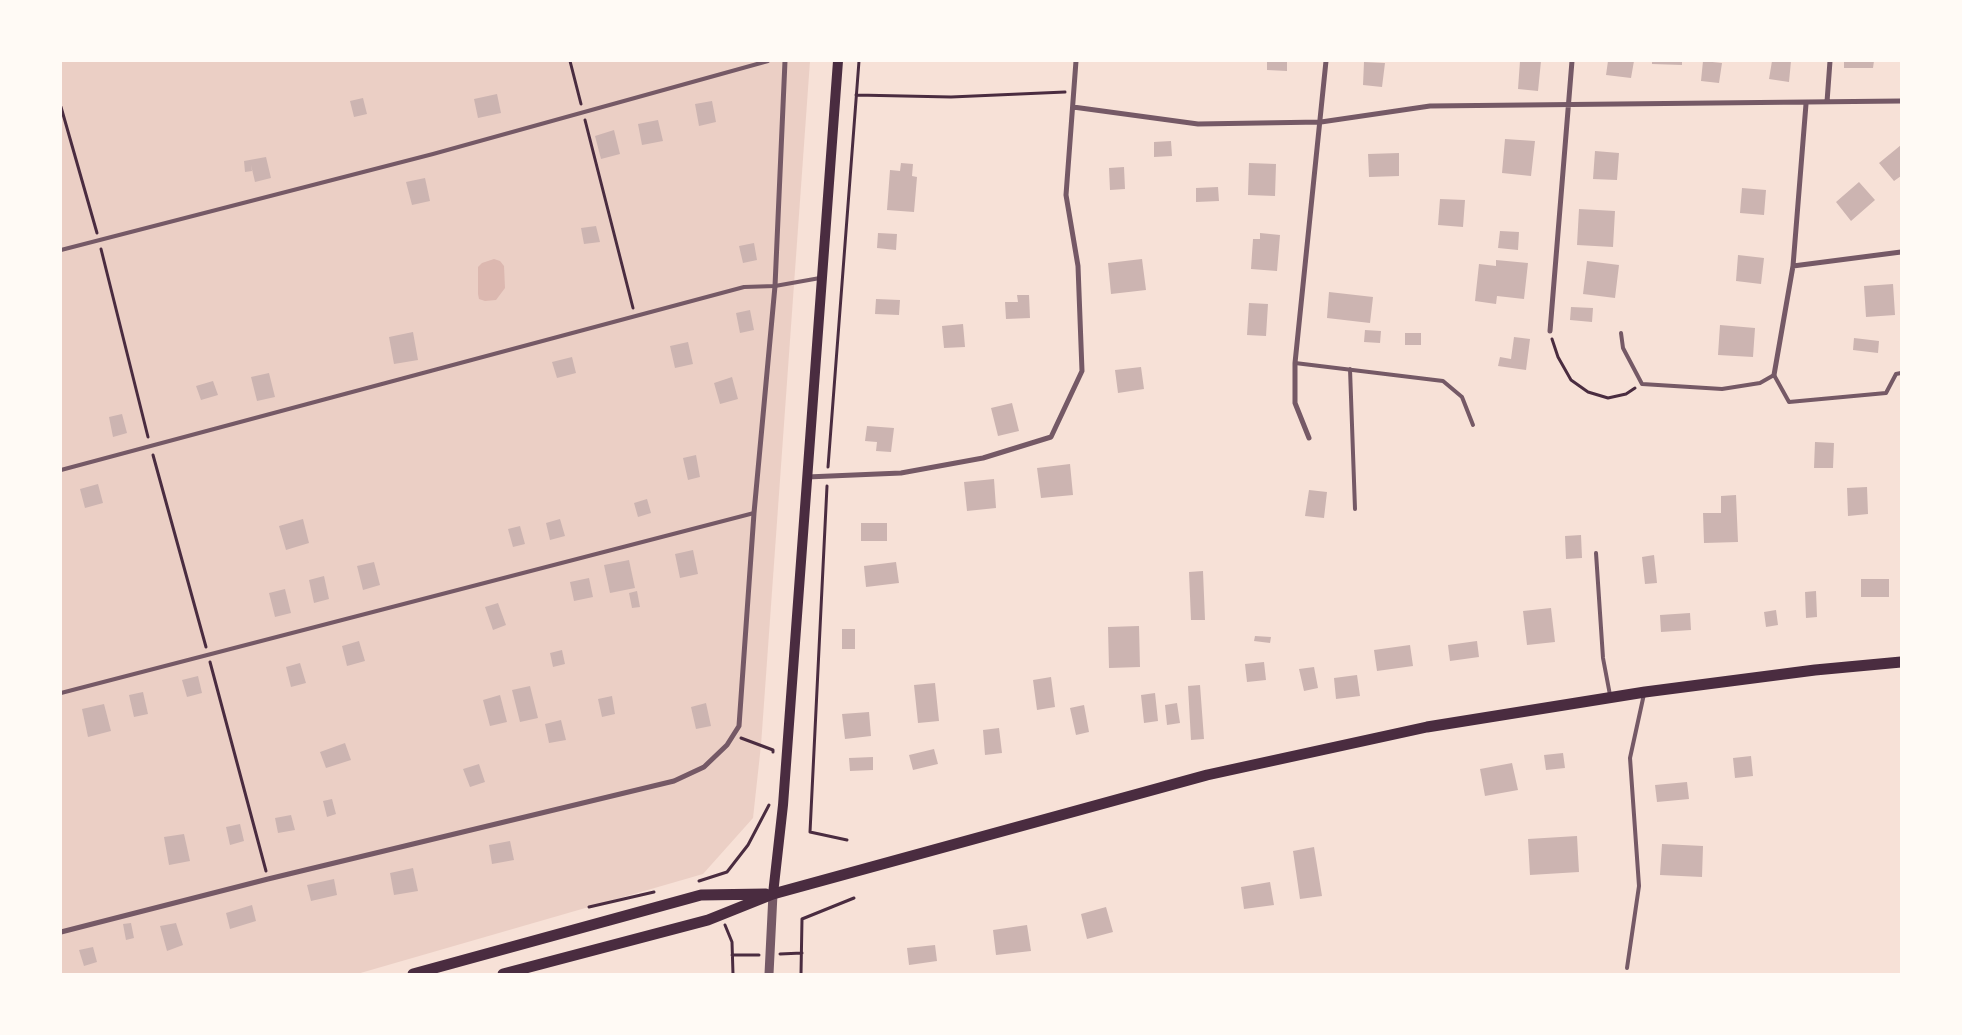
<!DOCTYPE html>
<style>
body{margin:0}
#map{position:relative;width:1962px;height:1035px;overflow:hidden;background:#f7e1d7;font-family:"Playfair Display",serif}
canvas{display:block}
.frame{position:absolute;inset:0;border:62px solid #fffaf5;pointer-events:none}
</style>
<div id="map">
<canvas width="1962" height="1035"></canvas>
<div class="frame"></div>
</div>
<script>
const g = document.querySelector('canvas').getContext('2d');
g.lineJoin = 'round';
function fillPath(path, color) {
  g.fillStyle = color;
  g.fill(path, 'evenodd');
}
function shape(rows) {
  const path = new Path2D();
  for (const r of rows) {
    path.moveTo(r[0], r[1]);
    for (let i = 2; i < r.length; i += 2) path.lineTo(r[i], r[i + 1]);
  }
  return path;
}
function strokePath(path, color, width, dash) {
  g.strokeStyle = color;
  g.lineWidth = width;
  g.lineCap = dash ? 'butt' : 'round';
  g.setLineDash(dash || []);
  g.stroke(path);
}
const green = shape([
 [61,61,810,61,761,745,753,818,703,874,357,974,61,974]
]);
const water = shape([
 [494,259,500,261,504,266,505,288,496,300,485,301,479,299,478,294,478,267,482,263]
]);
const building = shape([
 [1267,61,1287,61,1287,71,1267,70],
 [1520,61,1541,61,1538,91,1518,89],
 [1608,61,1634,61,1631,78,1606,75],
 [1652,61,1682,61,1682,65,1652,64],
 [1703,61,1722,63,1719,83,1701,81],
 [1772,61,1791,61,1789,82,1769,79],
 [1844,61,1874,61,1873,68,1844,68],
 [1364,62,1385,63,1382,87,1363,85],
 [497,94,501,113,478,118,474,99],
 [363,98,367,114,354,117,350,101],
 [712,101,716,122,699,126,695,104],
 [658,120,663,141,642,145,638,124],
 [614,130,620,154,601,159,595,136],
 [1505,139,1535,141,1531,176,1502,173],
 [1171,141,1172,156,1154,157,1154,142],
 [1901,145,1901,176,1894,181,1879,163],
 [1595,151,1619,153,1617,180,1593,179],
 [1399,153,1399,176,1369,177,1368,154],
 [266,157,271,178,255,182,251,165,252,171,245,172,244,161],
 [901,163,913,164,912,176,917,177,914,212,887,210,890,170,900,171],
 [1249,163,1276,164,1275,196,1248,195],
 [1124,167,1125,189,1110,190,1109,168],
 [425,178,430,201,412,205,406,182],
 [1859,182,1875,200,1851,221,1836,202],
 [1218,187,1219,201,1196,202,1196,188],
 [1742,188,1766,190,1764,215,1740,213],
 [1440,199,1465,200,1463,227,1438,225],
 [1579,209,1615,211,1613,247,1577,245],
 [596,226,600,242,584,244,581,228],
 [1500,231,1519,232,1518,250,1498,248],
 [878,233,897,234,896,250,877,248],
 [1260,233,1280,235,1277,271,1251,269,1253,239,1260,239],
 [754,243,757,260,743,263,739,246],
 [1738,255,1764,258,1761,284,1736,281],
 [1142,259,1146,290,1111,294,1108,263],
 [1496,260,1528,263,1524,299,1497,296,1496,304,1475,301,1479,264,1496,266],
 [1587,261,1619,265,1615,298,1583,294],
 [1893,284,1895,315,1866,317,1864,286],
 [1329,292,1373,297,1370,323,1327,318],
 [1017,295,1029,295,1030,318,1006,319,1005,302,1018,302],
 [876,299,900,300,899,315,875,314],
 [1249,303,1268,304,1266,336,1247,335],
 [1571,307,1593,308,1592,322,1570,320],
 [750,310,754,330,740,333,736,313],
 [963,324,965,347,944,348,942,326],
 [1720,325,1755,328,1753,357,1718,355],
 [1365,330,1381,331,1380,343,1364,342],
 [413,332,418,360,394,364,389,337],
 [1405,333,1421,333,1421,345,1405,345],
 [1514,337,1530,339,1526,370,1498,366,1500,357,1511,359],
 [1854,338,1879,341,1878,353,1853,350],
 [688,342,693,364,675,368,670,346],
 [572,357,576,373,557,378,552,362],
 [1141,367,1144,389,1118,393,1115,370],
 [269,373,275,397,257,401,251,377],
 [732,377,738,399,720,404,714,383],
 [213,381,218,395,201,400,196,386],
 [1012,403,1019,431,998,436,991,408],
 [122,414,127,433,113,437,109,417],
 [867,426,894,428,891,452,876,451,877,442,865,441],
 [1815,442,1834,443,1833,468,1814,468],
 [696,455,700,477,688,480,683,458],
 [1070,464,1073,495,1041,498,1037,468],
 [994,479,996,508,967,511,964,482],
 [98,484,103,503,85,508,80,489],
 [1867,487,1868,514,1848,516,1847,488],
 [1309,490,1327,492,1324,518,1305,516],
 [1736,495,1738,542,1704,543,1703,513,1721,513,1721,496],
 [647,499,651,513,638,517,634,503],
 [303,519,309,543,286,550,279,526],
 [560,519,565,536,550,540,546,523],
 [861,523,887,523,887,541,861,541],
 [520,526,525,544,513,547,508,529],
 [1581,535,1582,558,1566,559,1565,536],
 [693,550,698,574,680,578,675,554],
 [1654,555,1657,583,1645,584,1642,557],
 [629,560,635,588,610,593,604,565],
 [374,562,380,585,363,590,357,566],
 [896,562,899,583,866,587,864,566],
 [1203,571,1205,620,1191,620,1189,572],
 [324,576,329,599,314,603,309,580],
 [589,578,593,597,574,601,570,582],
 [1861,579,1889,579,1889,597,1861,597],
 [285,589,291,613,275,617,269,593],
 [637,591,640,607,632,608,629,593],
 [1816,591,1817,617,1806,618,1805,592],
 [498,603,506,625,493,630,485,607],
 [1551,608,1555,642,1527,645,1523,611],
 [1776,610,1778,625,1766,627,1764,612],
 [1690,613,1691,630,1661,632,1660,615],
 [1139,626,1140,667,1109,668,1108,627],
 [842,629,855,629,855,649,842,649],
 [1255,636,1271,637,1270,643,1254,641],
 [359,641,365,661,347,666,342,646],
 [1477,641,1479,657,1450,661,1448,645],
 [1410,645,1413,666,1377,671,1374,650],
 [562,650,565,664,553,667,550,653],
 [1264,662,1266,680,1247,682,1245,664],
 [300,663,306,683,291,687,286,667],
 [1314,667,1318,688,1304,691,1299,669],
 [1357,675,1360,696,1336,699,1334,678],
 [198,676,202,693,187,697,182,680],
 [1051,677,1055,707,1037,710,1033,680],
 [935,683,939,721,918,723,914,685],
 [1200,685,1204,739,1191,740,1188,686],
 [530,686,538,718,520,722,512,690],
 [143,692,148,714,134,717,129,695],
 [1155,693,1158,721,1144,723,1141,695],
 [500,695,507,722,490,726,483,700],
 [612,696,615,714,602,717,598,699],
 [706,703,711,726,696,729,691,707],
 [1177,703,1180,723,1167,725,1165,705],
 [104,704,111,731,88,737,82,709],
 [1084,705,1089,732,1076,735,1070,708],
 [869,712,871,736,845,739,842,714],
 [561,720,566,740,549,743,545,724],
 [999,728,1002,753,985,755,983,730],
 [345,743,351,760,326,768,320,752],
 [934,749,938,764,913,770,909,755],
 [1563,753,1565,768,1546,770,1544,755],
 [1751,756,1753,776,1735,778,1733,758],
 [873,757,873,770,850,771,849,758],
 [1512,763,1518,790,1485,796,1480,769],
 [479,764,485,782,470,787,463,769],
 [1687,782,1689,799,1657,802,1655,785],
 [332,799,336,814,327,817,323,801],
 [291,815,295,830,278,833,275,818],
 [240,824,244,841,230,845,226,827],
 [184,834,190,861,169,865,164,837],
 [1577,836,1579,872,1530,875,1528,839],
 [510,841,514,860,492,864,489,845],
 [1662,844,1703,846,1702,877,1660,875],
 [1314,847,1322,896,1300,899,1293,851],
 [413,868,418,891,394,895,390,873],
 [334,879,337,895,311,901,307,885],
 [1270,882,1274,905,1244,909,1241,887],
 [252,905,256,921,230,929,226,913],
 [1106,907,1113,932,1087,939,1081,914],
 [131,923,134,938,126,940,123,924],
 [176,923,183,945,167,951,160,926],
 [1027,925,1031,951,996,955,993,930],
 [935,945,937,961,909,965,907,948],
 [93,947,97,962,84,966,79,950]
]);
const path = shape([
 [570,61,581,104],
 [856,95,951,97,1065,92],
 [61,107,97,233],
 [585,120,633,308],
 [101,249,148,437],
 [1552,339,1558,357,1571,380,1588,392,1608,398,1626,394,1635,388],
 [153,455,206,647],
 [828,467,859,61],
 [827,486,810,832,847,840],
 [210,662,266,871],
 [741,738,773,750,773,752],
 [699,881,727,872,748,845,769,805],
 [589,907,654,892],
 [725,925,732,942,733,974],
 [780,954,802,953],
 [732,955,759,955],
 [801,974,802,919,854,898]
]);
const service = shape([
 [61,250,433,154,768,61],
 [1621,333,1623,348,1642,384,1722,389,1760,383,1774,375,1789,402,1886,393,1896,374,1901,373],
 [1295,363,1443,381,1462,397,1473,425],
 [1350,369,1355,509],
 [61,470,744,287,775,286,820,278],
 [1596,553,1603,658,1610,695],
 [61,693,754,513],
 [1627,968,1639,886,1630,758,1644,694]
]);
const minor = shape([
 [1827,102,1830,61],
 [1073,107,1198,124,1321,122,1430,106,1901,101],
 [1793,266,1901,252],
 [1550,331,1572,61],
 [1774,375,1793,266,1806,104],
 [1309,438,1295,403,1295,363,1326,61],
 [807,477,901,473,983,458,1051,437,1082,371,1078,266,1066,195,1076,61],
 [61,932,268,879,674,781,704,767,727,745,739,726,754,513,775,286,785,61]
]);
const tertiary = shape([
 [769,974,773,894]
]);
const secondary = shape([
 [773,894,783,805,838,61]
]);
const primary = shape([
 [413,974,701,895,766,894],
 [503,974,708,920,773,894,1207,775,1427,727,1645,692,1815,670,1901,662]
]);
fillPath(green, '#ebcfc5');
fillPath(water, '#dcb8b0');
fillPath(building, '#ccb4b1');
strokePath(path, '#4a2c40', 3);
strokePath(service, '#755966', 4);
strokePath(minor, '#755966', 5);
strokePath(tertiary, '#755966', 9);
strokePath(secondary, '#4a2c40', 10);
strokePath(primary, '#4a2c40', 11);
</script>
